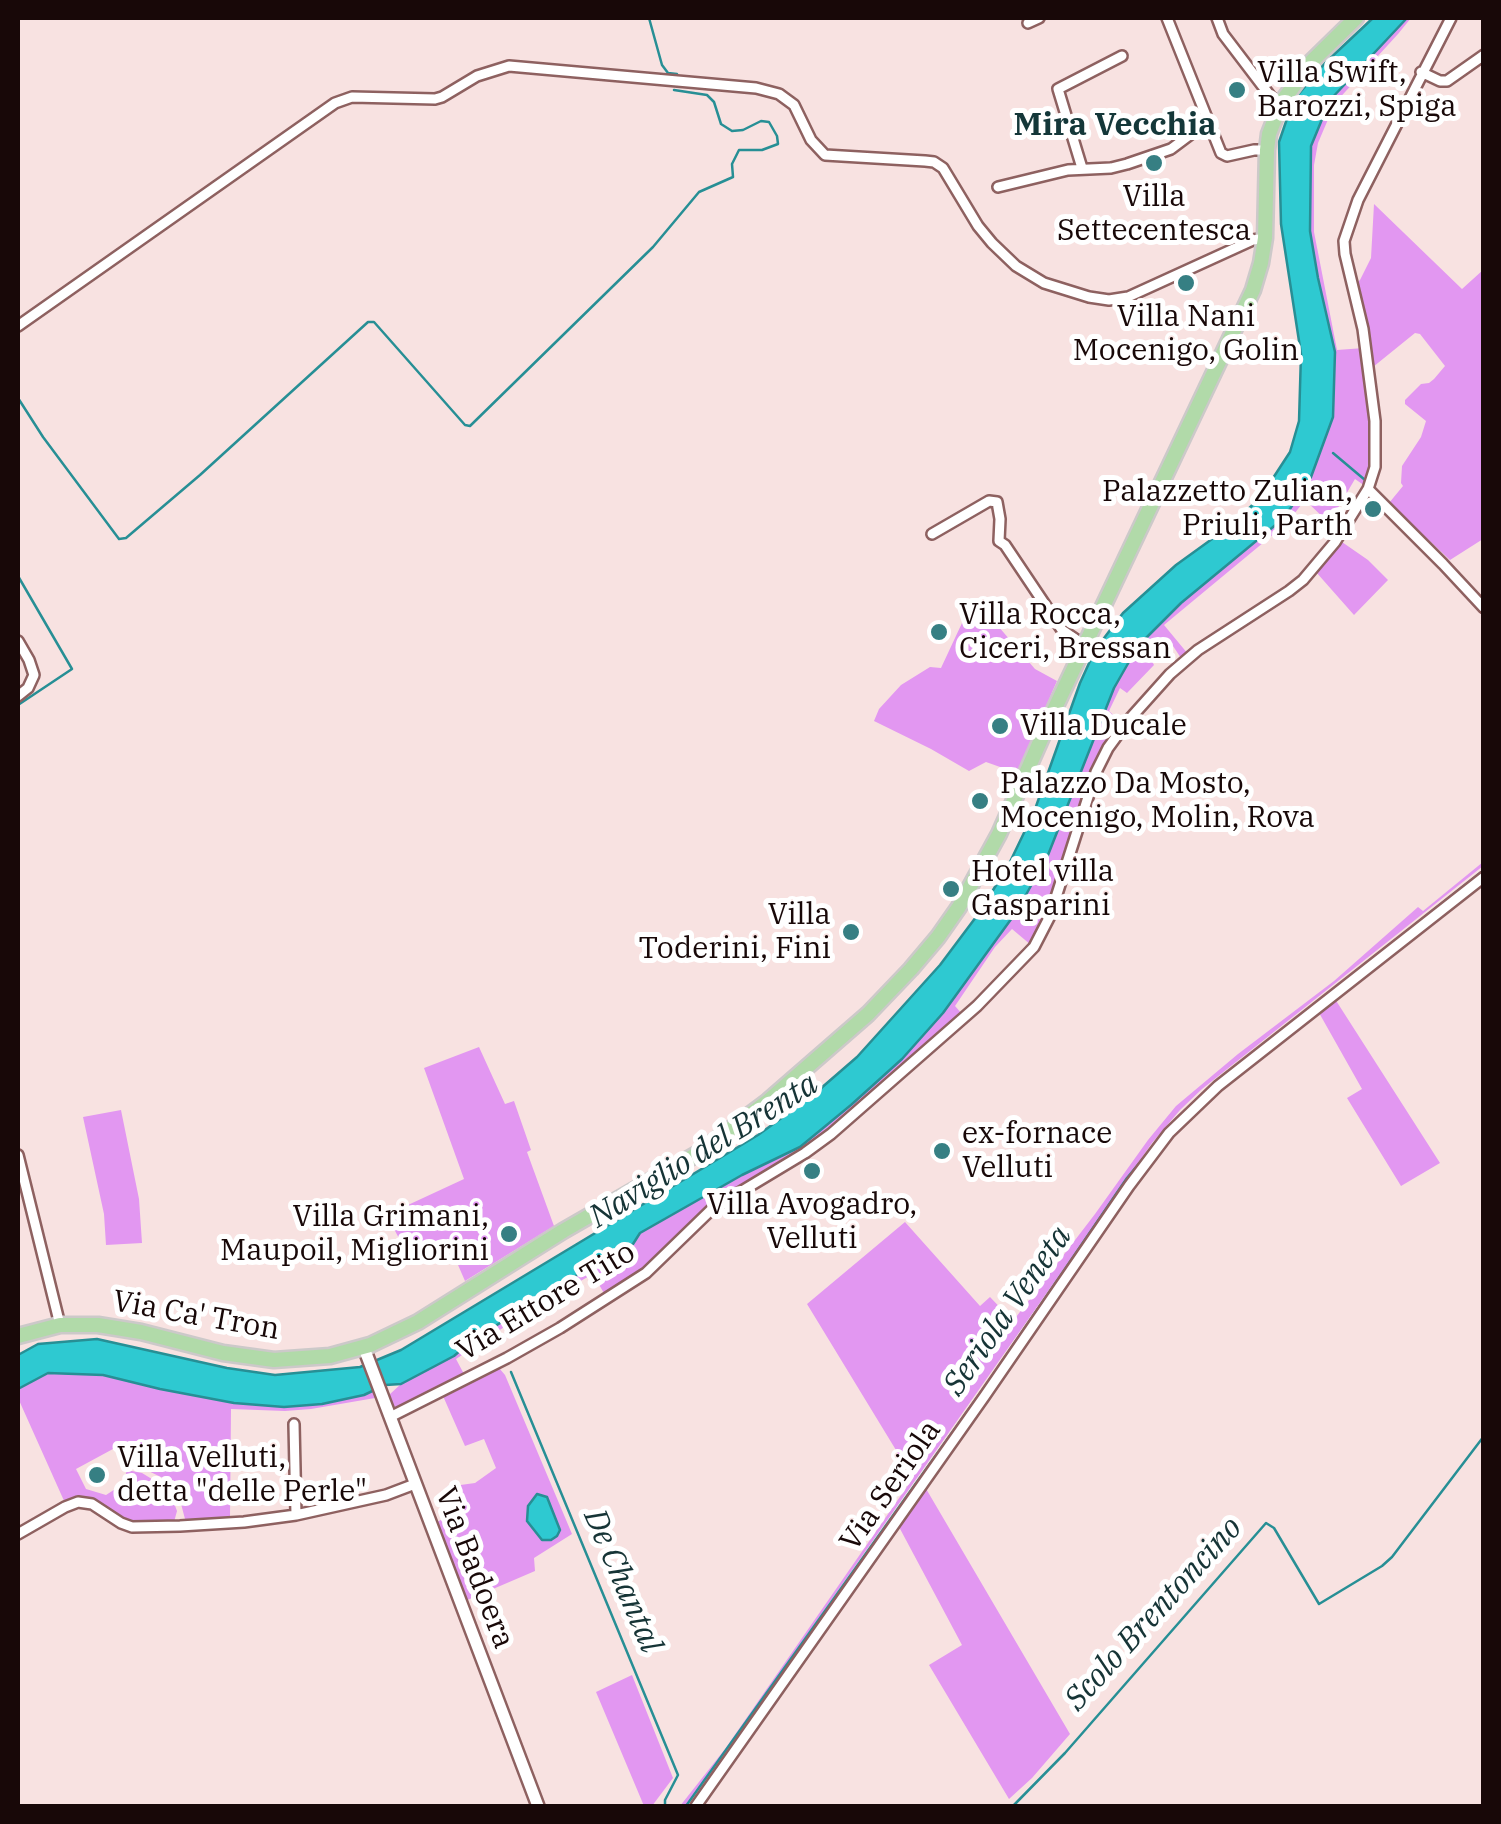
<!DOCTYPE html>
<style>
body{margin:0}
#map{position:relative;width:1501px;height:1824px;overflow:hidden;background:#f8e2e1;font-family:"IBM Plex Serif",serif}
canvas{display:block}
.frame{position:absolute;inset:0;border:20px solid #180808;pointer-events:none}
</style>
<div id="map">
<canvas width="1501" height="1824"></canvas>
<div class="frame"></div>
</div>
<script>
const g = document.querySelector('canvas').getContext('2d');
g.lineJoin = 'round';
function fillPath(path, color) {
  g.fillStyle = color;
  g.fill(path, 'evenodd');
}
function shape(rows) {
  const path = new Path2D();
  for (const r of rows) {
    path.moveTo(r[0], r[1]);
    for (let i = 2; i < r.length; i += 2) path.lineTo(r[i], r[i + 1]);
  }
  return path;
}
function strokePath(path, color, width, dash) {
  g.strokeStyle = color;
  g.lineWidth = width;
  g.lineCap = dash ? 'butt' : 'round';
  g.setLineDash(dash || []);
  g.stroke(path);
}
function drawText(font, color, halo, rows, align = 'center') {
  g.font = font + ' "IBM Plex Serif",serif';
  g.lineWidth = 10;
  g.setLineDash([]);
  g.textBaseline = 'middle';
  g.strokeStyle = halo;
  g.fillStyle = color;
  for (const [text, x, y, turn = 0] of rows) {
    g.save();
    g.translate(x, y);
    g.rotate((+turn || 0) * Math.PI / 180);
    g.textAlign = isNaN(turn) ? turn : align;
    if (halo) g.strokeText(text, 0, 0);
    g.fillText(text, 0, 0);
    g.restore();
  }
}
const green = shape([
 [1407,18,1411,18,1398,34,1335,103,1318,143,1314,165,1314,232,1337,350,1364,348,1371,412,1372,461,1365,486,1355,479,1329,523,1305,500,1287,523,1164,625,1188,654,1181,658,1171,643,1165,640,1157,642,1150,648,1148,653,1154,665,1127,693,1120,688,1109,711,1121,722,1102,751,1090,776,1059,880,1045,918,1031,945,1012,929,995,947,955,1006,963,1015,823,1135,800,1151,714,1202,645,1268,605,1295,593,1274,536,1306,456,1359,465,1376,401,1409,393,1406,389,1395,401,1384,454,1356,469,1343,559,1285,633,1244,640,1233,742,1175,800,1147,851,1105,902,1059,943,1013,1017,911,1048,855,1114,688,1138,646,1181,603,1284,519,1311,477,1333,417,1335,352,1318,278,1310,231,1311,146,1330,100],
 [1374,204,1462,289,1483,270,1483,539,1450,560,1389,503,1403,486,1401,483,1402,466,1421,437,1426,421,1405,404,1405,400,1421,384,1429,383,1434,379,1445,366,1420,334,1415,333,1373,367,1367,329,1355,284,1360,280,1371,258],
 [1342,542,1368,560,1388,580,1354,615,1316,572],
 [969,608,976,609,998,626,1035,669,1057,681,1017,773,986,762,969,771,931,749,874,721,879,709,901,685,930,667,941,668],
 [1483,862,1483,866,1202,1089,1180,1110,1152,1143,700,1787,685,1806,680,1806,725,1749,913,1478,807,1304,905,1222,980,1306,990,1297,1013,1321,1095,1214,1148,1140,1176,1106,1238,1054,1334,981,1418,907,1423,911],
 [1335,999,1440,1163,1401,1186,1347,1098,1362,1089,1318,1011],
 [479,1047,505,1104,514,1101,531,1150,527,1152,554,1226,465,1281,448,1242,410,1259,385,1212,390,1209,395,1211,464,1179,424,1068],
 [121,1110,139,1199,142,1243,106,1245,104,1214,83,1117],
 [499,1368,505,1375,572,1534,534,1558,535,1571,465,1601,434,1523,457,1513,446,1487,475,1483,496,1468,484,1439,465,1446,443,1396],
 [48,1373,103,1375,160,1389,234,1403,284,1407,322,1404,364,1395,372,1389,375,1398,311,1409,285,1411,231,1409,230,1517,189,1521,185,1519,180,1500,175,1490,165,1479,136,1465,124,1443,76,1469,86,1489,106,1495,123,1484,127,1470,142,1473,165,1487,171,1495,177,1511,174,1522,136,1523,126,1520,89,1498,77,1497,65,1503,18,1398,18,1389],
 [925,1487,1070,1734,1032,1778,1009,1799,929,1665,962,1645,898,1525],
 [632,1675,673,1778,652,1806,644,1806,596,1692]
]);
const water = shape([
 [1373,18,1407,18,1330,100,1311,146,1310,231,1318,278,1335,352,1333,417,1311,477,1284,518,1181,603,1138,646,1114,688,1048,855,1017,911,943,1013,902,1059,851,1105,800,1147,742,1175,640,1233,633,1244,559,1285,469,1343,454,1356,401,1384,385,1385,364,1395,322,1404,284,1407,234,1403,160,1389,103,1375,48,1373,18,1389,18,1355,38,1344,97,1339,227,1368,275,1375,360,1367,401,1350,758,1135,812,1096,857,1057,940,965,979,913,1009,864,1034,812,1080,683,1095,650,1123,613,1176,565,1230,526,1260,498,1290,452,1299,421,1301,354,1281,224,1279,142,1290,110,1297,96,1325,63,1373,18],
 [537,1494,547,1497,560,1530,557,1536,551,1540,542,1540,527,1521,528,1506,537,1494]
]);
const stream = shape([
 [649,18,662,65,668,73,677,74],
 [18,398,43,437,119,539,126,538,200,475,368,322,374,322,465,425,470,426,653,247,699,192,733,177,732,164,739,150,762,150,778,144,777,136,769,122,761,121,743,130,732,131,721,124,714,102,707,95,674,90],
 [1333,453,1365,480],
 [18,576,72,669,18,705],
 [1312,1006,1484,870],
 [511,1372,678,1775,665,1800,665,1806],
 [686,1806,986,1385,1127,1178,1176,1119,1201,1096],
 [1013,1806,1065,1753,1266,1523,1274,1528,1319,1604,1382,1566,1392,1557,1484,1436]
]);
const street = shape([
 [1167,18,1221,153,1227,156,1254,150,1267,150],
 [1217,18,1223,34,1271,97,1281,103],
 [1028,23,1039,18],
 [1421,72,1440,81,1447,81,1484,55],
 [1082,168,1058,89,1122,56],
 [998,187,1068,170,1111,168,1127,164,1171,149,1207,122],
 [18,326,335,103,352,97,435,99,442,97,477,76,509,66,756,88,779,94,794,105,811,140,825,155,925,161,934,162,943,168,978,226,992,243,1016,266,1044,283,1089,297,1109,300,1128,297,1253,240,1265,238],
 [1368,489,1443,564,1484,608],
 [932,534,989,501,997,502,1000,519,999,541,1005,545,1062,630,1084,645],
 [18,641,29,660,34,675,28,688,18,696],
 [18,1155,60,1325],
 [390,1417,507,1358,560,1328,646,1273,712,1209,805,1153,831,1134,977,1006,1034,947,1050,916,1096,772,1108,748,1127,722,1170,674,1198,650,1289,591,1303,580,1335,542,1368,489,1375,467,1375,421,1363,329,1345,254,1344,241,1358,200,1451,18],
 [294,1424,296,1515],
 [18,1534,65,1507,78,1502,92,1504,121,1523,132,1527,180,1526,244,1522,296,1515,386,1495,415,1484],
 [696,1806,984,1397,1129,1186,1169,1133,1218,1086,1484,877]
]);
const secondary = shape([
 [364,1348,538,1806]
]);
const primary = shape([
 [18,1336,60,1325,98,1325,141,1332,223,1353,274,1360,330,1356,370,1345,418,1322,563,1231,697,1154,768,1101,868,1014,911,969,938,937,959,907,999,834,1055,708,1253,290,1261,263,1265,238,1267,150,1269,134,1281,103,1312,61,1356,18]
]);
const markers = [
 [1237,90,10,"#367f83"],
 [1154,163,10,"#367f83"],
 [1186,283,10,"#367f83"],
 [1373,509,10,"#367f83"],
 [939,632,10,"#367f83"],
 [1000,726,10,"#367f83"],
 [980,801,10,"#367f83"],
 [951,889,10,"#367f83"],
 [851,932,10,"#367f83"],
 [942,1151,10,"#367f83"],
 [812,1171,10,"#367f83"],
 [509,1234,10,"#367f83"],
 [97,1475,10,"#367f83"]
];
const poiNames = [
 ["Villa Swift,",1257,73],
 ["Barozzi, Spiga",1257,107],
 ["Villa",1154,197,"center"],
 ["Settecentesca",1154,231,"center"],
 ["Villa Nani",1186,317,"center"],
 ["Mocenigo, Golin",1186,351,"center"],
 ["Palazzetto Zulian,",1353,492,"right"],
 ["Priuli, Parth",1353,526,"right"],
 ["Villa Rocca,",959,615],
 ["Ciceri, Bressan",959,649],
 ["Villa Ducale",1020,726],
 ["Palazzo Da Mosto,",1000,784],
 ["Mocenigo, Molin, Rova",1000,818],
 ["Hotel villa",971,872],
 ["Gasparini",971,906],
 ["Villa",831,915,"right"],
 ["Toderini, Fini",831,949,"right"],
 ["ex-fornace",962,1134],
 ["Velluti",962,1168],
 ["Villa Avogadro,",812,1205,"center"],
 ["Velluti",812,1239,"center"],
 ["Villa Grimani,",489,1217,"right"],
 ["Maupoil, Migliorini",489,1251,"right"],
 ["Villa Velluti,",117,1458],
 ["detta \"delle Perle\"",117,1492]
];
const streetNames = [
 ["Via Ettore Tito",546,1302,-31],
 ["Via Ca' Tron",196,1316,10],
 ["Via Seriola",891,1486,-55],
 ["Via Badoera",474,1568,69]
];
const neighbourhoodNames = [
 ["Mira Vecchia",1115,126]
];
const waterNames = [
 ["Naviglio del Brenta",704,1151,-32],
 ["Seriola Veneta",1008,1311,-55],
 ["De Chantal",622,1581,67],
 ["Scolo Brentoncino",1154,1614,-48]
];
fillPath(green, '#e297f1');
fillPath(water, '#2ec9d1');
strokePath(water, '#278f95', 2.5);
strokePath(stream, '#278f95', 2.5);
strokePath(street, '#8e6160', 14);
strokePath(secondary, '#8e6160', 16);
strokePath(primary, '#ccc9c9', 19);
strokePath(street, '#fff', 9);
strokePath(secondary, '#fff', 11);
strokePath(primary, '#b1daa9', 14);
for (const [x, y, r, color] of markers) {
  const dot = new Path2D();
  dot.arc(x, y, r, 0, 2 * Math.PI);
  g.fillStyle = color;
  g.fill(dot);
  strokePath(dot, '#fff', 4);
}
drawText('30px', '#180808', '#fff', poiNames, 'left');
drawText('30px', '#180808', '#fff', streetNames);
drawText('bold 32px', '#143739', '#fff', neighbourhoodNames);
drawText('italic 32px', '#163436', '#fff', waterNames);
</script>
